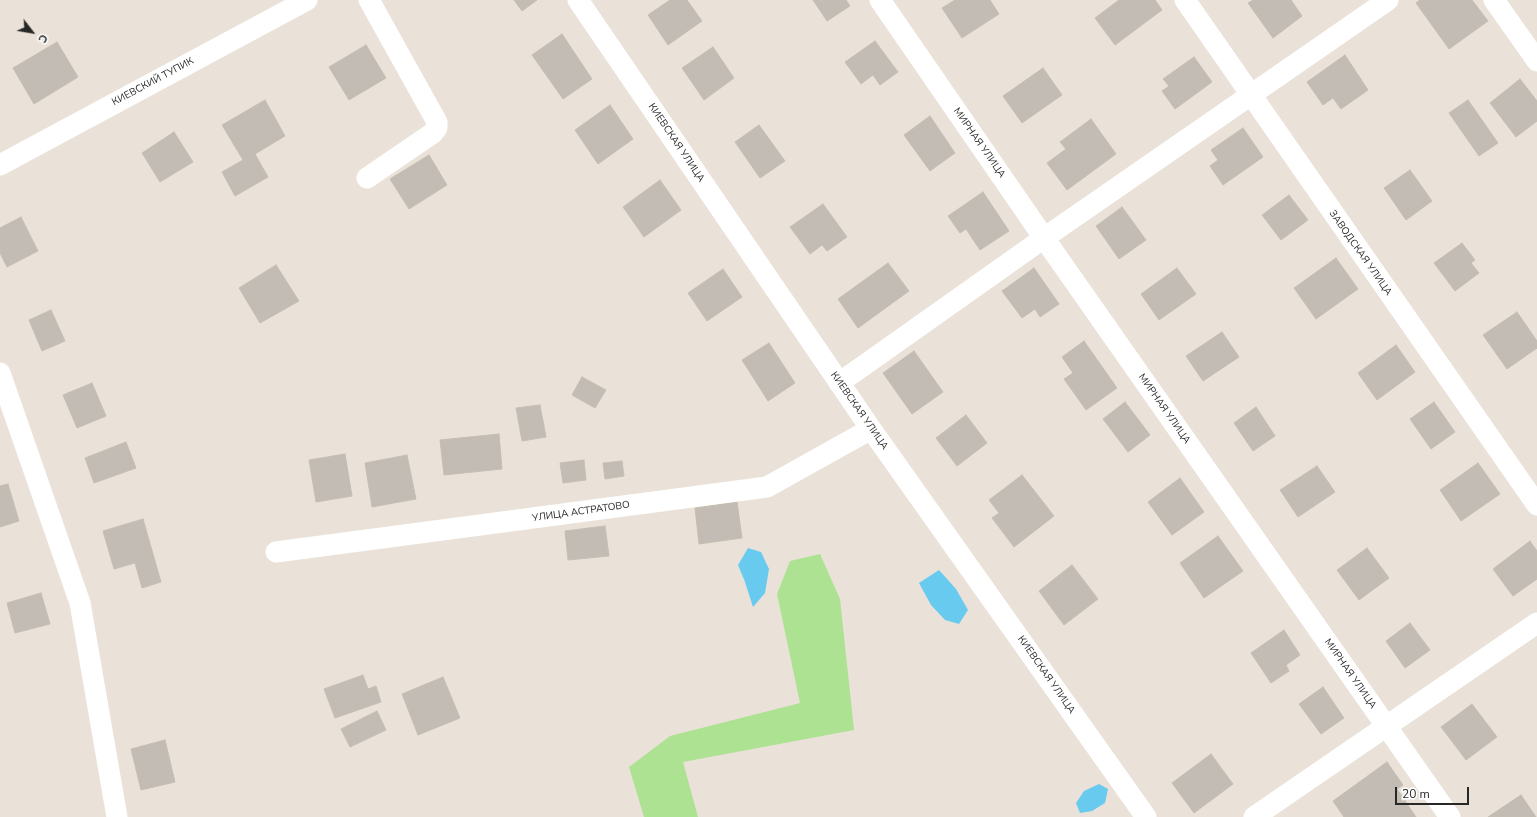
<!DOCTYPE html>
<meta charset="utf-8">
<style>
body{margin:0}
#map{position:relative;width:1537px;height:817px;overflow:hidden;background:#eae2d8;font-family:"Nunito Sans",sans-serif}
canvas{display:block}
.north{position:absolute;left:12px;top:12px;width:40px;height:40px;-webkit-text-stroke:3px #fff;paint-order:stroke;rotate:121deg;font-size:11px;font-weight:700;line-height:16px;text-align:center;color:#272727}
.north::after{content:'';display:block;margin:auto;width:14px;height:18px;background:#272727;clip-path:polygon(50% 0,100% 100%,50% 72%,0 100%)}
.scale{position:absolute;left:1395px;top:787px;width:74px;height:18px;box-sizing:border-box;border:2px solid #272727;border-top:0;padding-left:5px;font-size:12px;line-height:14px;white-space:nowrap;color:#272727;-webkit-text-stroke:3px #fff;paint-order:stroke}
</style>
<div id="map">
<canvas width="1537" height="817"></canvas>
<div class="north">С</div>
<div class="scale">20 m</div>
</div>
<script>
const g = document.querySelector('canvas').getContext('2d');
g.lineJoin = 'round';
function fillPath(path, color) {
  g.fillStyle = color;
  g.fill(path, 'evenodd');
}
function shape(rows) {
  const path = new Path2D();
  for (const r of rows) {
    path.moveTo(r[0], r[1]);
    for (let i = 2; i < r.length; i += 2) path.lineTo(r[i], r[i + 1]);
  }
  return path;
}
function strokePath(path, color, width, dash) {
  g.strokeStyle = color;
  g.lineWidth = width;
  g.lineCap = dash ? 'butt' : 'round';
  g.setLineDash(dash || []);
  g.stroke(path);
}
function drawText(font, color, halo, rows, align = 'center') {
  g.font = font + ' "Nunito Sans",sans-serif';
  g.lineWidth = 3;
  g.setLineDash([]);
  g.textBaseline = 'middle';
  g.strokeStyle = halo;
  g.fillStyle = color;
  for (const [text, x, y, turn = 0] of rows) {
    g.save();
    g.translate(x, y);
    g.rotate((+turn || 0) * Math.PI / 180);
    g.textAlign = isNaN(turn) ? turn : align;
    if (halo) g.strokeText(text, 0, 0);
    g.fillText(text, 0, 0);
    g.restore();
  }
}
const green = shape([
 [820,554,840,599,854,730,683,762,698,817,644,817,629,767,670,736,800,703,777,594,790,561]
]);
const water = shape([
 [748,548,761,552,769,569,765,593,753,607,745,582,738,565],
 [939,570,956,589,968,610,959,624,945,620,931,605,919,583],
 [1099,784,1108,789,1105,803,1092,811,1080,813,1076,803,1084,791]
]);
const building = shape([
 [514,0,537,0,522,11,514,0],
 [670,0,687,0,702,21,668,45,648,15,670,0],
 [813,0,846,0,850,6,827,21,813,0],
 [955,0,990,0,999,14,962,38,942,8,955,0],
 [1119,0,1155,0,1162,10,1115,45,1095,18,1119,0],
 [1253,0,1291,0,1302,16,1273,38,1248,3,1253,0],
 [1420,0,1472,0,1488,21,1449,49,1416,3,1420,0],
 [562,34,592,79,563,99,532,55,562,34],
 [875,41,898,72,880,85,873,75,861,84,845,62,875,41],
 [57,42,78,77,34,104,13,68,57,42],
 [366,45,386,78,349,100,329,67,366,45],
 [713,47,734,78,704,100,682,68,713,47],
 [1345,55,1368,90,1341,109,1333,98,1323,105,1307,82,1345,55],
 [1194,57,1212,82,1175,109,1162,91,1169,86,1163,79,1194,57],
 [1043,68,1062,95,1022,123,1003,96,1043,68],
 [1520,79,1537,101,1537,121,1516,137,1490,103,1520,79],
 [265,100,285,136,255,154,268,177,235,196,222,172,243,160,222,125,265,100],
 [1468,100,1498,143,1479,156,1449,113,1468,100],
 [610,105,633,139,598,164,575,130,610,105],
 [930,116,955,153,930,171,904,135,930,116],
 [1091,119,1116,154,1067,190,1047,163,1066,149,1060,142,1091,119],
 [759,125,785,161,760,178,735,142,759,125],
 [1243,128,1263,157,1223,185,1210,166,1218,160,1211,150,1243,128],
 [174,132,193,162,160,182,142,153,174,132],
 [429,155,447,185,409,209,390,179,429,155],
 [1410,170,1432,201,1406,220,1384,188,1410,170],
 [660,180,681,210,644,237,623,207,660,180],
 [983,192,1009,231,980,250,966,229,960,233,948,216,983,192],
 [1289,195,1308,220,1281,240,1262,215,1289,195],
 [823,204,847,237,827,251,822,245,810,254,790,227,823,204],
 [1122,207,1146,240,1119,259,1096,226,1122,207],
 [21,217,38,251,7,267,0,253,0,228,21,217],
 [1462,243,1475,260,1471,263,1479,273,1455,291,1434,263,1462,243],
 [1336,258,1358,289,1316,319,1294,288,1336,258],
 [888,263,909,291,858,328,838,299,888,263],
 [276,265,299,301,260,323,239,288,276,265],
 [1034,268,1059,304,1040,317,1035,309,1022,318,1002,291,1034,268],
 [1177,268,1196,294,1159,320,1141,294,1177,268],
 [723,269,742,297,707,321,688,293,723,269],
 [51,310,65,341,42,351,29,320,51,310],
 [1517,312,1537,341,1537,348,1507,369,1483,335,1517,312],
 [1222,332,1239,357,1203,381,1186,356,1222,332],
 [1084,341,1117,388,1086,410,1064,379,1073,373,1062,357,1084,341],
 [769,343,795,383,768,401,742,360,769,343],
 [1396,345,1415,372,1377,400,1358,373,1396,345],
 [914,351,943,392,912,414,883,373,914,351],
 [582,377,606,390,595,408,572,395,582,377],
 [92,383,106,416,77,428,63,395,92,383],
 [1125,402,1150,435,1128,452,1103,419,1125,402],
 [1434,402,1455,432,1431,449,1410,419,1434,402],
 [540,405,546,437,522,441,516,408,540,405],
 [1256,407,1275,436,1253,451,1234,423,1256,407],
 [966,415,987,443,957,466,936,438,966,415],
 [499,434,502,469,444,475,440,440,499,434],
 [126,442,136,468,94,483,85,458,126,442],
 [345,454,352,496,316,502,309,460,345,454],
 [407,455,416,499,372,507,365,463,407,455],
 [584,460,586,480,563,483,560,463,584,460],
 [622,461,624,476,605,479,603,463,622,461],
 [1478,463,1500,494,1461,521,1440,490,1478,463],
 [1317,466,1335,492,1298,517,1280,490,1317,466],
 [1022,475,1054,516,1014,547,992,518,999,513,989,500,1022,475],
 [1180,478,1204,512,1172,535,1148,502,1180,478],
 [8,484,19,521,0,527,0,486,8,484],
 [737,502,742,538,699,544,695,508,737,502],
 [143,519,161,582,142,588,135,563,114,569,103,531,143,519],
 [605,526,609,556,568,560,565,531,605,526],
 [1218,536,1243,571,1204,598,1180,563,1218,536],
 [1530,541,1537,551,1537,579,1513,596,1493,569,1530,541],
 [1367,548,1389,578,1359,600,1337,570,1367,548],
 [1072,565,1098,599,1064,625,1039,591,1072,565],
 [41,593,50,624,15,633,7,603,41,593],
 [1410,623,1430,650,1405,668,1386,641,1410,623],
 [1284,630,1300,655,1286,665,1289,671,1271,683,1251,653,1284,630],
 [363,675,368,689,376,686,381,702,335,718,324,689,363,675],
 [443,677,460,718,418,735,402,694,443,677],
 [1323,687,1344,718,1321,734,1299,704,1323,687],
 [1472,704,1497,737,1466,760,1441,727,1472,704],
 [377,711,386,730,350,747,341,729,377,711],
 [165,740,175,782,141,790,131,749,165,740],
 [1211,754,1233,784,1194,813,1172,783,1211,754],
 [1387,762,1403,785,1397,789,1416,817,1344,817,1333,801,1387,762],
 [1521,795,1536,817,1488,817,1521,795]
]);
const street = shape([
 [578,0,871,429,1146,817],
 [880,0,1044,238,1450,817],
 [1185,0,1537,505],
 [1494,0,1537,61],
 [0,165,307,0],
 [367,178,433,133,437,128,437,122,369,0],
 [0,373,80,603,117,817],
 [839,383,1044,238,1388,0],
 [276,552,767,487,871,429],
 [1254,817,1537,623]
]);
const streetNames = [
 ["КИЕВСКИЙ ТУПИК",153,82,-28],
 ["КИЕВСКАЯ УЛИЦА",676,143,56],
 ["МИРНАЯ УЛИЦА",979,143,55],
 ["ЗАВОДСКАЯ УЛИЦА",1360,253,55],
 ["МИРНАЯ УЛИЦА",1164,409,55],
 ["КИЕВСКАЯ УЛИЦА",859,411,55],
 ["УЛИЦА АСТРАТОВО",581,512,-8],
 ["МИРНАЯ УЛИЦА",1350,674,55],
 ["КИЕВСКАЯ УЛИЦА",1046,675,55]
];
fillPath(green, '#ade292');
fillPath(water, '#68caef');
fillPath(building, '#c2bcb5');
strokePath(building, '#c5beb2', 1);
strokePath(street, '#fff', 21);
drawText('10px', '#272727', '#fff', streetNames);
</script>
